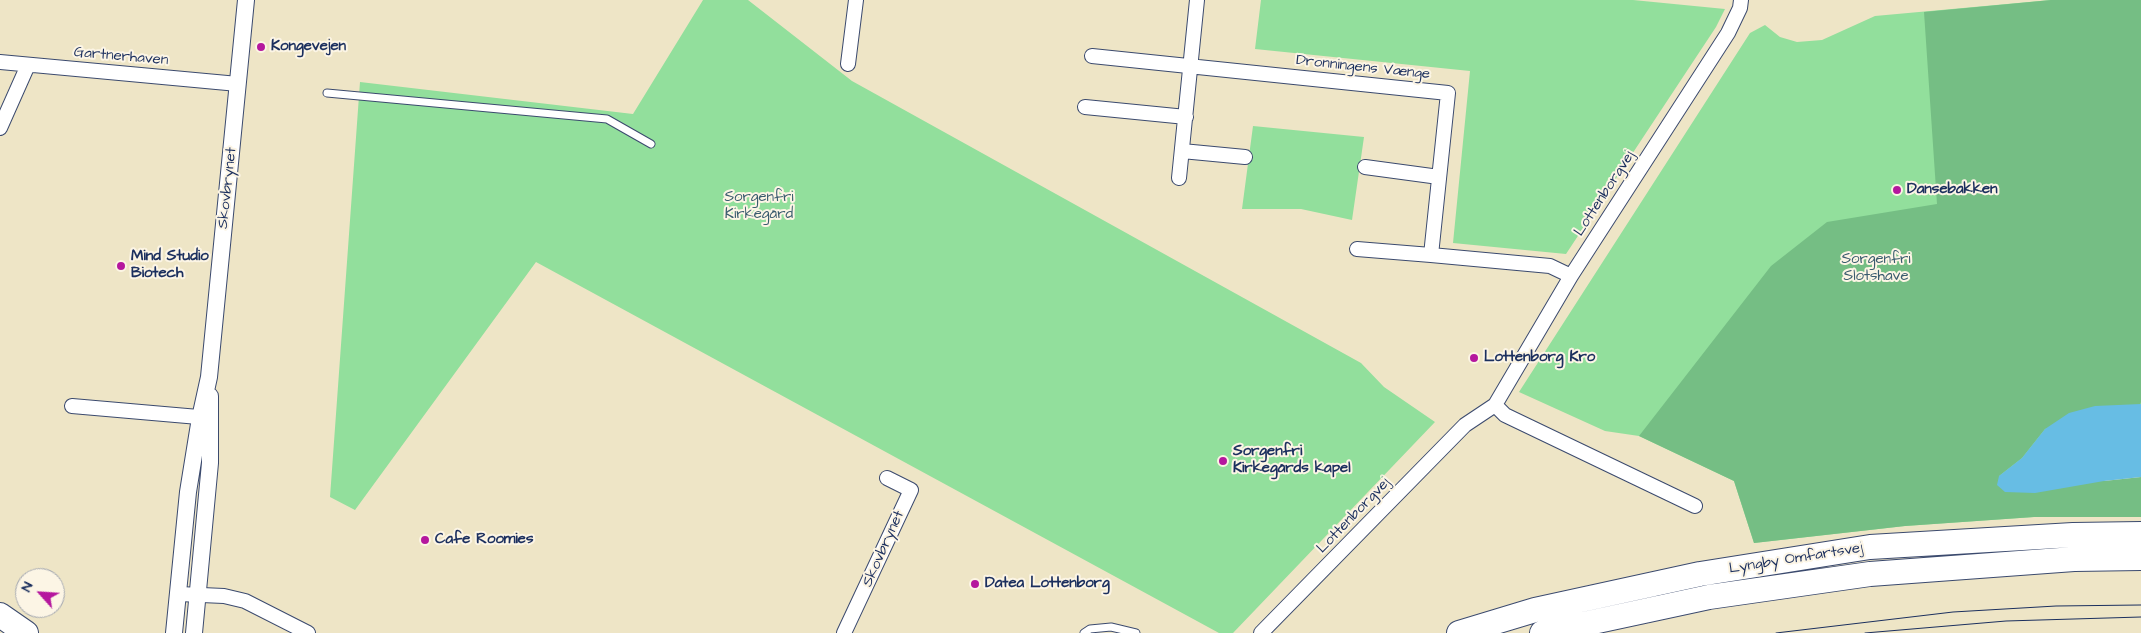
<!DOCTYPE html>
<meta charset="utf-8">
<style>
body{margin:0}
#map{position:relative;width:2141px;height:633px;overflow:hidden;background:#eee5c6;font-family:"Architects Daughter",sans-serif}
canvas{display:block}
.north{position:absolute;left:15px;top:568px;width:50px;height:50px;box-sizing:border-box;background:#fcf5e5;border:1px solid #a2a6af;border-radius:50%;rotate:296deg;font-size:14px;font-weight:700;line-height:20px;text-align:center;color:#1b2f5e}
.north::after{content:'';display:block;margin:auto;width:18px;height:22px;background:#b5179e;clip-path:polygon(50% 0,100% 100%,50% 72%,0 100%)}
</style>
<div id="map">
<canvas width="2141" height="633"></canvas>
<div class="north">N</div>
</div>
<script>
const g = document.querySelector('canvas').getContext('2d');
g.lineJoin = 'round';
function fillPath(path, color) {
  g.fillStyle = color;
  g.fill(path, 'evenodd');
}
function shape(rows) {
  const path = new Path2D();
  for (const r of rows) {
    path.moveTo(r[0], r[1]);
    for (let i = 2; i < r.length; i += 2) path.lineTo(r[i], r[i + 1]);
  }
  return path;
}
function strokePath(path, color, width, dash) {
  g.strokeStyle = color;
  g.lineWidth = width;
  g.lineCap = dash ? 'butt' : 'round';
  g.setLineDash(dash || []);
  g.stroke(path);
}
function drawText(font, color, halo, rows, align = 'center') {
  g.font = font + ' "Architects Daughter",sans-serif';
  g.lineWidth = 4;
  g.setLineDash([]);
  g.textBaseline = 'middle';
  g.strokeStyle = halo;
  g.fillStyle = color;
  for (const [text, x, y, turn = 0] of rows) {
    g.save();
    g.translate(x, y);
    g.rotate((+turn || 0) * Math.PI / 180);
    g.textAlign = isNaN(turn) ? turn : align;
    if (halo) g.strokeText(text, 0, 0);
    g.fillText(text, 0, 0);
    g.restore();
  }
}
const green = shape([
 [703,0,748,0,852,81,1361,363,1384,387,1435,422,1233,633,1219,633,536,262,355,510,330,497,360,82,633,114],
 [1261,0,1633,0,1725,9,1716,27,1566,254,1453,243,1470,71,1255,49],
 [2051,0,2141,0,2141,404,2034,517,1905,526,1754,543,1734,481,1639,436,1605,431,1519,392,1750,33,1765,25,1780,37,1797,42,1822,40,1875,16],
 [1253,126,1364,137,1352,220,1301,209,1242,209]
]);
const forest = shape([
 [2051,0,2141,0,2141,402,2140,405,2123,407,2045,429,2022,458,1999,476,2104,481,2141,477,2141,517,2034,517,1905,526,1754,543,1734,481,1639,436,1771,266,1827,222,1937,204,1924,12]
]);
const water = shape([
 [2141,404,2141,477,2104,481,2035,493,2005,492,1997,485,1999,476,2022,458,2045,429,2069,413,2095,406]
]);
const service = shape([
 [327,93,607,119,651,144],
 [1084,633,1090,629,1111,627,1136,633]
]);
const minor = shape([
 [1092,56,1448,93,1431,255,1550,266,1571,276],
 [0,62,238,84],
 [848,64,856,0],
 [1085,107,1186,117],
 [0,128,28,65],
 [1182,151,1245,157],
 [1365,167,1439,177],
 [1179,178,1197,0],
 [1357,249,1431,255],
 [1495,405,1505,415,1695,506],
 [72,406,210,418],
 [179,594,224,596,245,601,308,633],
 [844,633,911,490,887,478],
 [1261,633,1465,425,1495,405,1571,276,1728,33,1740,8,1741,0]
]);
const tertiary = shape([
 [174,633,188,492,200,418,209,377,246,0],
 [194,633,210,463,210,396]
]);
const motorway = shape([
 [0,615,26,633],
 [1459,633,1535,610,1700,574,1870,547,2073,535,2141,534],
 [1542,633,1709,597,1870,574,2074,559,2141,558]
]);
const tram = shape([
 [1776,633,1953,612,2056,606,2141,605],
 [1865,633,2006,621,2141,617]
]);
const markers = [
 [261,47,5,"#b5179e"],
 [1897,190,5,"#b5179e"],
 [121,266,5,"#b5179e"],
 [1474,358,5,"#b5179e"],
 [1223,461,5,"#b5179e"],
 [425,540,5,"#b5179e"],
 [975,584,5,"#b5179e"]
];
const poiNames = [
 ["Kongevejen",271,47],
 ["Dansebakken",1907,190],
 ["Mind Studio",131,257],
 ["Biotech",131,274],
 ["Lottenborg Kro",1484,358],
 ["Sorgenfri",1233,452],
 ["Kirkegårds kapel",1233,469],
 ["Cafe Roomies",435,540],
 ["Datea Lottenborg",985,584]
];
const streetNames = [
 ["Gartnerhaven",121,57,5],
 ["Dronningens Vænge",1363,68,6],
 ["Skovbrynet",228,188,-84],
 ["Lottenborgvej",1605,194,-57],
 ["Lottenborgvej",1354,516,-46],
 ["Skovbrynet",884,549,-66],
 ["Lyngby Omfartsvej",1796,559,-9]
];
const parkNames = [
 ["Sorgenfri",759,198],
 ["Kirkegård",759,215],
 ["Sorgenfri",1876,260],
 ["Slotshave",1876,277]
];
fillPath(green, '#92df9c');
fillPath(forest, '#75be84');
fillPath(water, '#67bde4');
strokePath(service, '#3b4a6e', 9);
strokePath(minor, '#3b4a6e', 16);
strokePath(tertiary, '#3b4a6e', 18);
strokePath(motorway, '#3b4a6e', 26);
strokePath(service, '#fff', 7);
strokePath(minor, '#fff', 14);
strokePath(tertiary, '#fff', 16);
strokePath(motorway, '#fff', 24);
strokePath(tram, '#1b2f5e', 1);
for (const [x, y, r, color] of markers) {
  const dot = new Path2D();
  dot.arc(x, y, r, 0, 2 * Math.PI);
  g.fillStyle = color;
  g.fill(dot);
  strokePath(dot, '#fcf5e5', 2);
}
drawText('bold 15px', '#1b2f5e', '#fcf5e5', poiNames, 'left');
drawText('15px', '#1b2f5e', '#fcf5e5', streetNames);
drawText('15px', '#395b6e', '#fcf5e5', parkNames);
</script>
